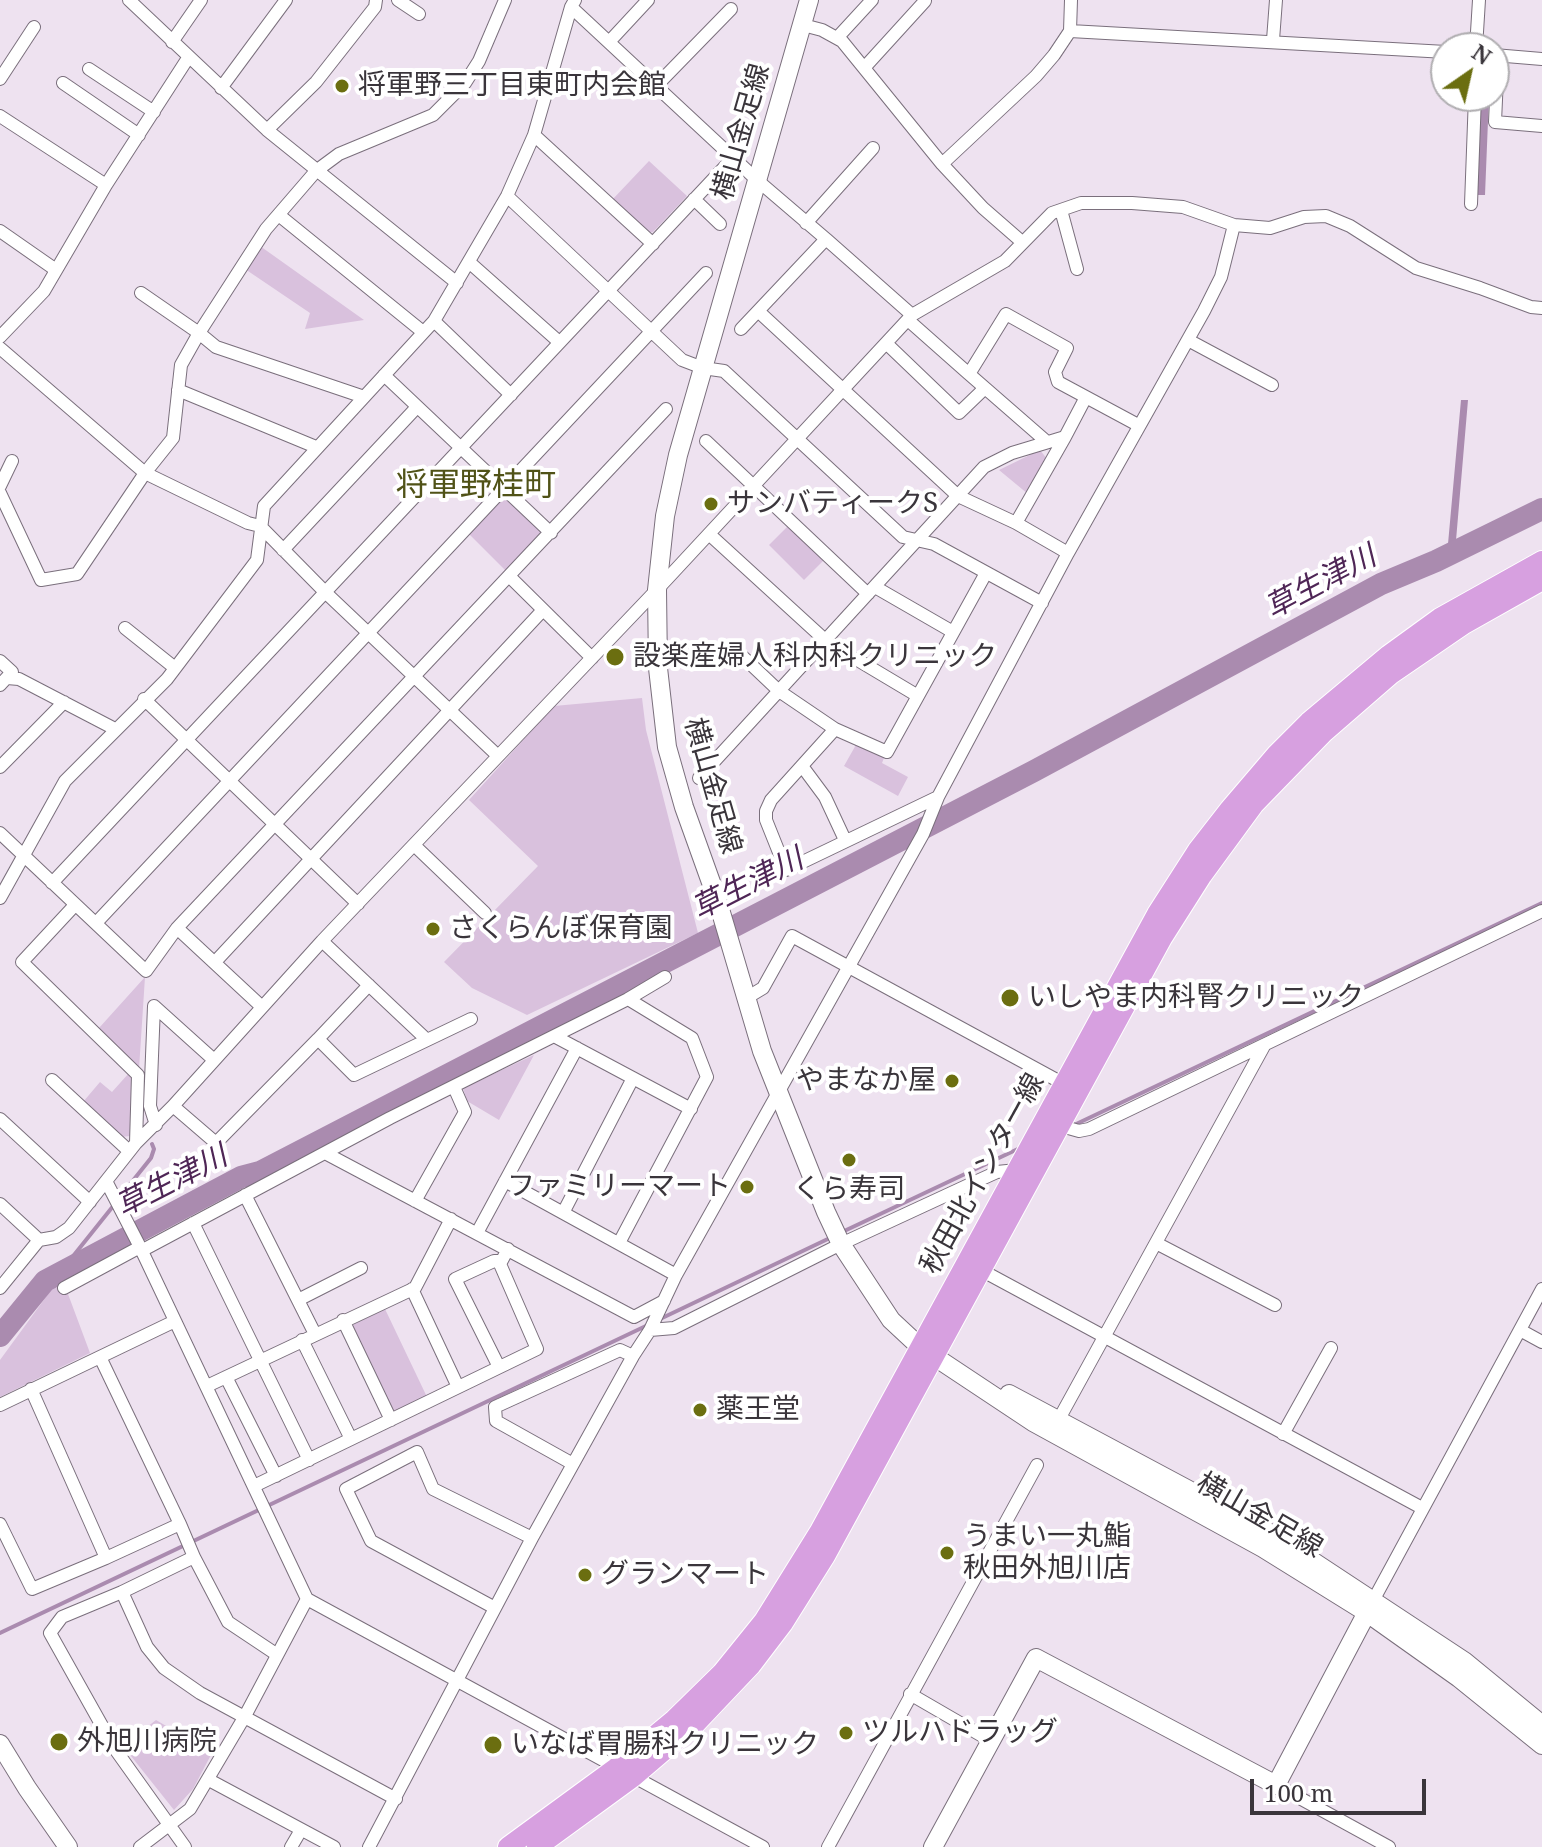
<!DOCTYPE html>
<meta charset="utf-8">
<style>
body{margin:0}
#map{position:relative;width:1542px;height:1847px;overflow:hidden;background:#eee2f0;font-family:"Noto Serif",serif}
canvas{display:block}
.north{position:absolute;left:1430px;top:32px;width:80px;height:80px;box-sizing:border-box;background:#fff;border:2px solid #b0aeb1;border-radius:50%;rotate:34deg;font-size:22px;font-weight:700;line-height:32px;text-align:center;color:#3a353b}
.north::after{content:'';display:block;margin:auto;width:28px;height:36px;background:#6b6e10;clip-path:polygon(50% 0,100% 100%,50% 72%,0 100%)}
.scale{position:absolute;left:1250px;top:1779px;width:176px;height:36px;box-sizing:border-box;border:4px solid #3a353b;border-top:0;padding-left:10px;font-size:24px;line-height:28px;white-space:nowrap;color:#3a353b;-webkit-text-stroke:6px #fff;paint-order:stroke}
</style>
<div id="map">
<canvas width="1542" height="1847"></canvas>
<div class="north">N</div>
<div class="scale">100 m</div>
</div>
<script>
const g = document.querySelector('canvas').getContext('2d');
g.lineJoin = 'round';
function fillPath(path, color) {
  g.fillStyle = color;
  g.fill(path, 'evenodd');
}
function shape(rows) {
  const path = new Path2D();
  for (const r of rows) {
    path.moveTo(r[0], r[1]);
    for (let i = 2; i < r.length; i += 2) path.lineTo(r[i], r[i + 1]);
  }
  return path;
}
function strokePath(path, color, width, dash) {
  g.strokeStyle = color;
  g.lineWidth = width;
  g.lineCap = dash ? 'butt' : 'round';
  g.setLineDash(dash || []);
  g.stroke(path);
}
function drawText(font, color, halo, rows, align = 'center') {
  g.font = font + ' "Noto Serif","Noto Sans JP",serif';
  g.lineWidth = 8;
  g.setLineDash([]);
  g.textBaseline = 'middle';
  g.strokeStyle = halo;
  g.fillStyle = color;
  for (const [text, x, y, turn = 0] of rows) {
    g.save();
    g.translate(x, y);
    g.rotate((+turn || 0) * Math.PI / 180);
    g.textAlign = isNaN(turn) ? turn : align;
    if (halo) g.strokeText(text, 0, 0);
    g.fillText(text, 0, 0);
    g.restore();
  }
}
const green = shape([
 [649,161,687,196,653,232,648,233,612,200],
 [260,246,364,320,305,329,310,313,245,269],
 [1040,450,1047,459,1028,494,999,470],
 [503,499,507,499,540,531,541,537,507,572,469,534],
 [789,525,824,560,804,580,769,545],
 [642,698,646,730,698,933,527,1015,472,988,444,962,538,866,469,800,554,706],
 [857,743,884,758,882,763,908,777,898,796,844,766],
 [145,977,139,1069,99,1028],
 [534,1055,499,1120,467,1101,463,1088],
 [129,1073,133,1079,130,1136,121,1137,83,1102,100,1082,112,1092],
 [54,1286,68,1294,90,1353,0,1397,0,1360],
 [385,1309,427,1397,395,1412,390,1409,352,1329,354,1324],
 [156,1720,212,1753,193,1789,174,1810,123,1746]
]);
const water = shape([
 [1479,96,1489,96,1485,195,1476,195],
 [1461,400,1468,400,1455,552,1447,555]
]);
const stream = shape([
 [1072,1126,1542,903],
 [119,1198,151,1158,154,1149,152,1144],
 [840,1233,1020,1148],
 [58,1275,114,1205],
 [660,1319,832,1237],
 [0,1633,648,1325]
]);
const river = shape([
 [0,1336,45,1281,241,1177,260,1172,1034,771,1381,584,1436,561,1542,509]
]);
const street = shape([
 [129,0,267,130,457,283],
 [398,0,419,14],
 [571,7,757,180,826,239,741,329],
 [803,25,822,30,842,41,942,164,983,208,1022,242],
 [1070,31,1446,52],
 [837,38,872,0],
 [1273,40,1276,0],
 [172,42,201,0],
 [609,42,648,0],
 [1476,48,1479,0],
 [1494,55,1542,59],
 [1498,55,1495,122,1542,126],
 [864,68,925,1],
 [89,69,154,112],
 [0,79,34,27],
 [63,83,139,135],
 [656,86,731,9],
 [221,88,286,0],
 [0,116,106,185],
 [267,130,316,82,375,7,376,0],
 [534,135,653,244],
 [942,164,1036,76,1054,55,1070,31,1071,0],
 [507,196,682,360,703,368,724,371,903,537,934,544,1042,603],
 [694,199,720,224],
 [1471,204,1475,96],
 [1061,210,1077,269],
 [280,216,423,332],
 [806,223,873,148],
 [0,231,56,270],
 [826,239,912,315],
 [469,262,558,341],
 [758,311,958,496,1016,523,1068,553],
 [908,320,969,374],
 [434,321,511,395],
 [0,337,44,291,106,185,188,58],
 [1188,340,1272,385],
 [887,344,959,413,985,388],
 [0,348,145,473,248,523,260,526,325,592,498,756],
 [384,375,551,533],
 [178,390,316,447],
 [364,397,216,347,199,333,266,229,316,171,339,154,433,115,465,83,479,61,505,0],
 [1065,437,1086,397],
 [706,441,868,594],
 [1047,442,969,374,1006,314,1067,348,1055,372,1058,382,1138,425],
 [0,486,12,461],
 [0,493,41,580,77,574,145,473,173,438,181,365,199,333,141,293],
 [709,534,825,640],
 [283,550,417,407],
 [510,577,592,658],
 [875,587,953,632],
 [125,628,175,668],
 [741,655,779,691,835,729,887,752,986,573],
 [856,659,918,696],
 [0,661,12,672,0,685],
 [7,678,19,679,115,729],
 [144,699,358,904],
 [835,729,771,800,766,811,766,820,786,870,938,797],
 [802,766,825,797,845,840],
 [0,767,64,702],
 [699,778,984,467,1012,453,1065,437,1016,523],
 [0,833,146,971,177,928,666,409],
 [414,845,485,913],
 [52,883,733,158],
 [0,898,65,781,167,679,257,560,264,506,434,321,507,196,534,135,571,7,575,0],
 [75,905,22,962,138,1075,136,1143],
 [96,923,706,273],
 [177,928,262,1007],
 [322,941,426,1039],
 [215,962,543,610],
 [748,997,763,988,792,936,1064,1084],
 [154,1006,150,1106,156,1125],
 [154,1006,214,1060],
 [554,1036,628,999],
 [318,1039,369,985],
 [52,1080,129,1151],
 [173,1106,216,1143,318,1039,354,1075,471,1019],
 [0,1119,90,1202],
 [1061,1126,1079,1131,1089,1129,1542,911],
 [325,1153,634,1317,664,1301],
 [106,1181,140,1247,307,1599,763,1847],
 [505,1181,676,1275],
 [245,1195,315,1334],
 [415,1201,465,1112,454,1087],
 [0,1204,39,1240],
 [563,1213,633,1078],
 [193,1223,309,1460],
 [477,1233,577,1048],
 [619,1243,707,1077,692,1038,628,999,665,977],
 [1156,1243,1275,1305],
 [141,1251,390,1118,554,1036,691,1109],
 [981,1270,1422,1508],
 [0,1288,39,1240,56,1237,69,1228,136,1143,173,1106,322,941,667,579,912,315,1005,261,1052,213,1081,203,1132,203,1183,207,1234,225,1270,228,1304,217,1326,216,1350,226,1416,268,1480,288,1531,307,1542,308],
 [64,1288,140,1247],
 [412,1289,458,1387],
 [298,1300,361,1268],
 [343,1320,391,1420],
 [650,1330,674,1328,841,1244,975,1182,997,1172,1017,1170],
 [1520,1330,1542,1342],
 [302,1340,351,1439],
 [100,1357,180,1524,106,1558],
 [499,1367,455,1279,494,1261,501,1261],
 [226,1377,276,1476],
 [207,1386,415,1288,451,1219],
 [0,1405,175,1321],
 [1059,1419,1264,1046],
 [1283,1434,1331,1348],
 [573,1464,496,1421,495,1407,620,1350,633,1356],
 [254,1486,537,1349,500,1264,508,1249],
 [0,1524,32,1589,106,1558,31,1389],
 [180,1524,194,1557],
 [122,1592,194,1557,228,1622,276,1654],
 [1374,1599,1542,1289],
 [495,1608,371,1541,346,1489,417,1452,433,1489,532,1538],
 [910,1694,991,1741],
 [209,1780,334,1847],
 [1276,1785,1389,1847],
 [140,1847,190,1809,245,1716,307,1599],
 [185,1847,115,1749,50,1633,62,1617,122,1592,147,1647,164,1668,200,1693,396,1799],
 [291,1847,301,1830],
 [369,1847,532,1538,633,1356,650,1330,676,1275,923,834,938,797,1068,553,1204,311,1221,277,1234,225],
 [828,1847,1037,1465]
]);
const secondary = shape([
 [809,0,678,455,665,516,657,590,658,668,667,747,684,807,717,899,762,1051,826,1212,841,1244,891,1320,920,1347,1033,1422,1263,1548,1366,1612,1459,1678,1542,1745],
 [1009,1394,1273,1535,1464,1661,1542,1725],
 [0,1744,27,1788,68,1847],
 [933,1847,1036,1658,1276,1785,1372,1603]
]);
const primary = shape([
 [508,1847,616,1768,674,1720,722,1673,764,1621,820,1531,1157,914,1198,850,1230,809,1277,754,1309,722,1389,655,1440,618,1542,561],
 [537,1847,633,1777,695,1724,751,1665,783,1623,825,1556,1162,938,1202,875,1254,804,1323,733,1391,674,1464,624,1542,580]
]);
const markers = [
 [342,86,8,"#6b6e10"],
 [711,504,8,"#6b6e10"],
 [615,657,10,"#6b6e10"],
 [433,929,8,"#6b6e10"],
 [1010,998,10,"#6b6e10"],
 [952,1081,8,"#6b6e10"],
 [849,1160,8,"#6b6e10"],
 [747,1187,8,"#6b6e10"],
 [700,1410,8,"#6b6e10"],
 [947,1553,8,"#6b6e10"],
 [585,1575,8,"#6b6e10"],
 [846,1733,8,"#6b6e10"],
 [59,1742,10,"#6b6e10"],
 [493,1745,10,"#6b6e10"]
];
const poiNames = [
 ["将軍野三丁目東町内会館",358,86],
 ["サンバティークS",727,504],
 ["設楽産婦人科内科クリニック",633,657],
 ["さくらんぼ保育園",449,929],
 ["いしやま内科腎クリニック",1028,998],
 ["やまなか屋",936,1081,"right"],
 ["ファミリーマート",731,1187,"right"],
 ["くら寿司",849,1190,"center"],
 ["薬王堂",716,1410],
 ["うまい一丸鮨",963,1537],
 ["秋田外旭川店",963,1569],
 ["グランマート",601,1575],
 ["ツルハドラッグ",862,1733],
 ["外旭川病院",77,1742],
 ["いなば胃腸科クリニック",511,1745]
];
const streetNames = [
 ["横山金足線",742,132,-74],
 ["横山金足線",712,786,74],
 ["秋田北インター線",983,1174,-61],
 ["横山金足線",1259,1516,30]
];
const waterNames = [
 ["草生津川",1321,583,-28],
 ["草生津川",748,885,-27],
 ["草生津川",172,1182,-27]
];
const quarterNames = [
 ["将軍野桂町",476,486]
];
fillPath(green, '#d9c1dd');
fillPath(water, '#aa8baf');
strokePath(stream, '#aa8baf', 4);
strokePath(river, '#aa8baf', 22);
strokePath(street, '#7a6f7c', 14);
strokePath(secondary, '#7a6f7c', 20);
strokePath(primary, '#fff', 22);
strokePath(street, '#fff', 12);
strokePath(secondary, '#fff', 18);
strokePath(primary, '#d7a0e0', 20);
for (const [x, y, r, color] of markers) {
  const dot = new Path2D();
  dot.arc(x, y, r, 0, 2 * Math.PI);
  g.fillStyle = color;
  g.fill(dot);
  strokePath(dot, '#fff', 3);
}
drawText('28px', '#3a353b', '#fff', poiNames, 'left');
drawText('28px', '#3a353b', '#fff', streetNames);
drawText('italic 30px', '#4f2656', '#fff', waterNames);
drawText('32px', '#505217', '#fff', quarterNames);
</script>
